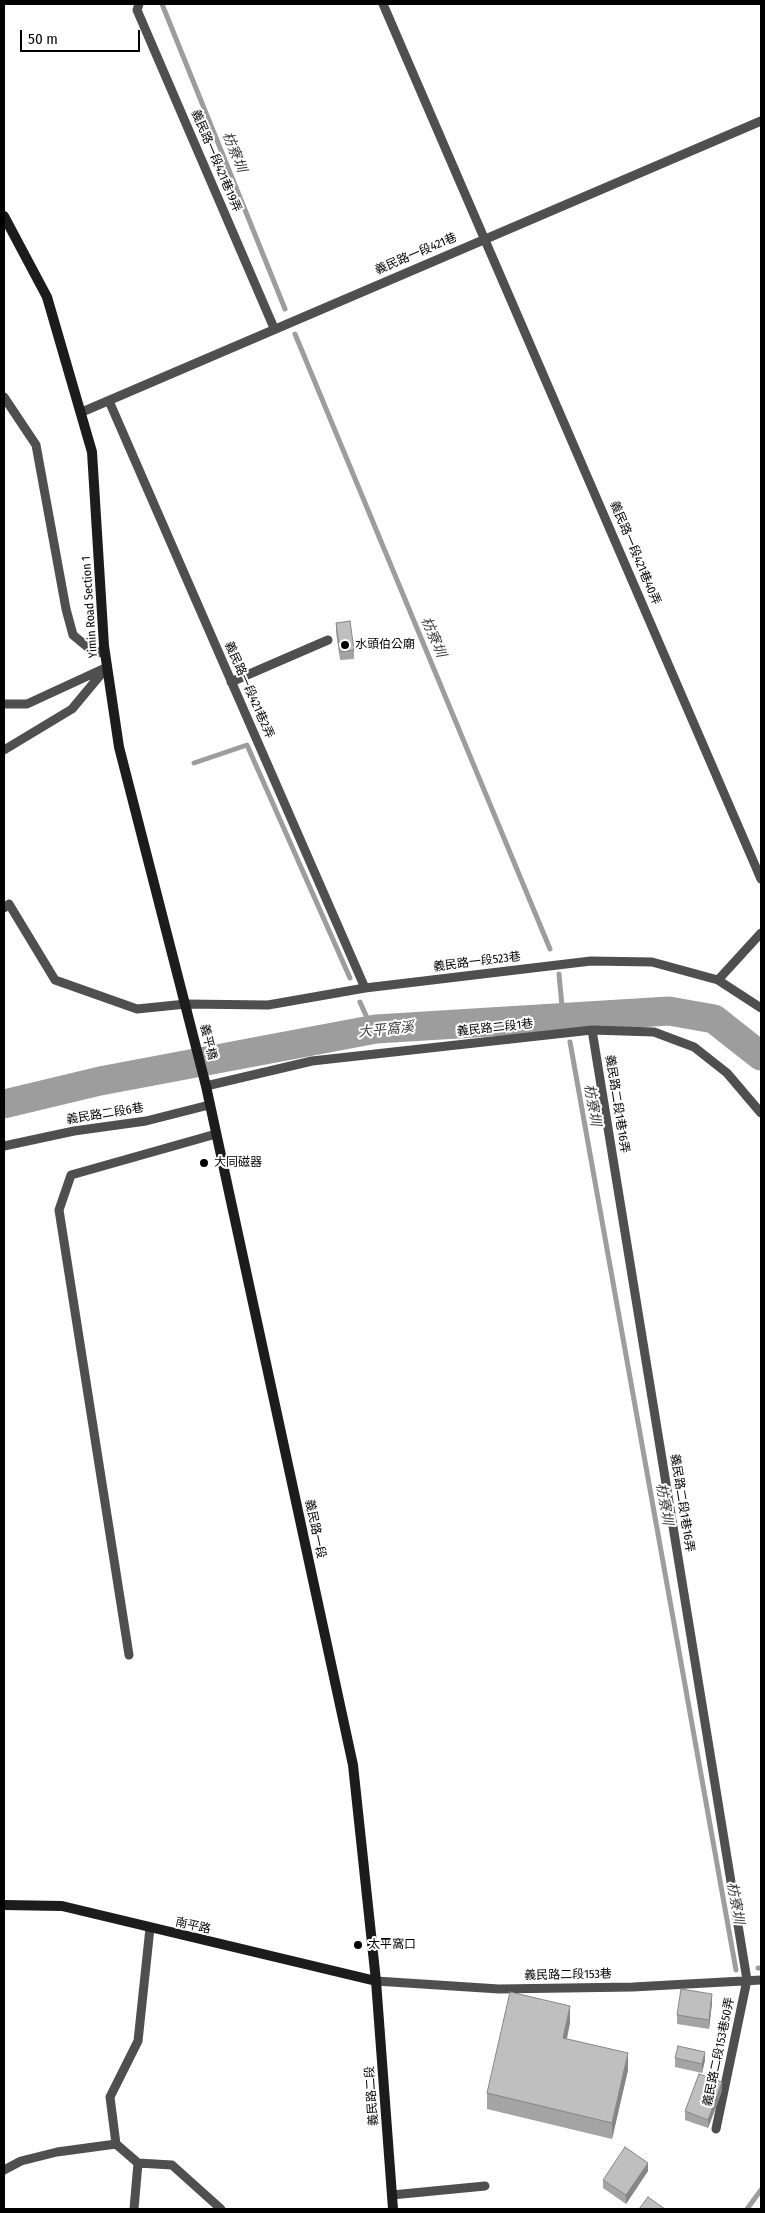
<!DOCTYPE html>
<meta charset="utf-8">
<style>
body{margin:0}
#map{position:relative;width:765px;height:2213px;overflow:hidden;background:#fff;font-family:"Fira Sans Condensed",sans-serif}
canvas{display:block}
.frame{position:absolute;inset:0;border:5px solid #000;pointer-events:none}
.scale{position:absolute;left:20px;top:30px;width:120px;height:22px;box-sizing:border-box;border:2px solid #000;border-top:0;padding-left:6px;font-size:15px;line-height:18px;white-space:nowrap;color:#000;-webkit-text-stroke:4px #fff;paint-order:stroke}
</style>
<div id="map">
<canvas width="765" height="2213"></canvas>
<div class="frame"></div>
<div class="scale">50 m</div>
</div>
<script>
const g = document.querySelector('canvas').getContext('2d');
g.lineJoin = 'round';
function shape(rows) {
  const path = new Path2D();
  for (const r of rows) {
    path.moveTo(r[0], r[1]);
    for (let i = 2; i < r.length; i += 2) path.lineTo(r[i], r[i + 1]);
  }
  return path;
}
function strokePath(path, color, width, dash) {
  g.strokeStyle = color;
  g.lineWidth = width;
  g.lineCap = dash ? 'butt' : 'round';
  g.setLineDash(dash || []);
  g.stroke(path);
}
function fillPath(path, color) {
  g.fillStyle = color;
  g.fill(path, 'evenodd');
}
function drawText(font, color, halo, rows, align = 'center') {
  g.font = font + ' "Fira Sans Condensed","Noto Sans TC",sans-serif';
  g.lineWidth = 4;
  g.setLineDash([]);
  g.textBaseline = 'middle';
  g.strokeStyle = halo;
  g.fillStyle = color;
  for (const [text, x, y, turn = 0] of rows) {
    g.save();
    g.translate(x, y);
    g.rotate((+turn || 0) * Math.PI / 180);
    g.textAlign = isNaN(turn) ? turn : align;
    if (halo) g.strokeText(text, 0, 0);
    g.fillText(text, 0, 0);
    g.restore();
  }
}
const stream = shape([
 [162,4,285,309],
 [295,334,550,949],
 [194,763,247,745,350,978],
 [559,974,563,1017],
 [360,1002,372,1029],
 [570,1042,736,1970],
 [758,1968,761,1968],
 [747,2209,761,2190]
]);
const river = shape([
 [4,1104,100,1081,376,1029,669,1011,714,1019,761,1056]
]);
const lane = shape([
 [139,4,137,10,274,328],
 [383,4,761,879],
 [4,397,36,445,66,609,73,635,90,649,105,654],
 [109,401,365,988],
 [82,412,761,121],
 [231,682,328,640],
 [4,704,27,704,105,668],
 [4,750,72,709,107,667],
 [4,908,9,904,55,980,137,1009,186,1004,268,1005,365,988,591,961,652,962,718,980,761,1008],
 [718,980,761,933],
 [592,1030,747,1980,716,2129],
 [206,1086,312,1061,592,1030,654,1032,694,1047,727,1073,761,1113],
 [4,1146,74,1131,146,1121,209,1105],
 [129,1655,59,1210,71,1175,216,1134],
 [150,1928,138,2041,110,2097,116,2144,138,2163,172,2165,221,2209],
 [376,1981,499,1989,633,1987,761,1980],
 [4,2170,21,2161,57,2152,116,2144],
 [392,2195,485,2186],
 [134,2209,138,2163]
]);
const secondary = shape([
 [4,216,47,297,92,452,104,646,119,747,206,1086,353,1765,376,1981,393,2209],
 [4,1905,62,1906,376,1981]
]);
const wall = shape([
 [336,623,354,650,354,659,340,660,336,632],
 [712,2003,709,2029,677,2024,677,2015],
 [570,2023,567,2039,628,2070,612,2139,487,2109,487,2093],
 [675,2058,705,2060,702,2073,675,2067],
 [722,2091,708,2128,685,2120,685,2111],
 [648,2171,626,2204,603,2188,603,2180]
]);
const shadedWall = shape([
 [712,1994,712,2003,709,2029,709,2020],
 [570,2006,570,2023,563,2054,563,2038],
 [705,2052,705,2060,702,2073,702,2064],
 [628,2053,628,2070,612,2139,612,2123],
 [722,2082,722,2091,708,2128,708,2120],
 [648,2163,648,2171,626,2204,626,2195]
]);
const building = shape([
 [350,621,354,650,340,652,336,623,350,621],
 [681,1989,712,1994,709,2020,677,2015,681,1989],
 [510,1992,570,2006,563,2038,628,2053,612,2123,487,2093,510,1992],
 [678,2046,705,2052,702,2064,675,2058,678,2046],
 [699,2074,722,2082,708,2120,685,2111,699,2074],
 [625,2147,648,2163,626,2195,603,2180,625,2147],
 [648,2197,665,2209,639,2209,648,2197]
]);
const markers = [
 [345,645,5,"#000"],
 [204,1163,5,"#000"],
 [358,1945,5,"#000"]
];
const streetNames = [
 ["義民路一段421巷19弄",216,161,67],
 ["義民路一段421巷",416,254,-23],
 ["義民路一段421巷40弄",635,553,67],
 ["Yimin Road Section 1",90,607,-94],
 ["義民路一段421巷2弄",249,690,66],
 ["義民路一段523巷",477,962,-7],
 ["義民路二段1巷",495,1028,-6],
 ["義平橋",208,1042,76],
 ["義民路二段1巷16弄",617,1104,81],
 ["義民路二段6巷",105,1114,-9],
 ["義民路二段1巷16弄",682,1503,81],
 ["義民路一段",315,1529,78],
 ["南平路",193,1926,13],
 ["義民路二段153巷",568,1975,-1],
 ["義民路二段153巷50弄",719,2052,-78],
 ["義民路二段",372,2096,-94]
];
const poiNames = [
 ["水頭伯公廟",355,645],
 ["大同磁器",214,1163],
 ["太平窩口",368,1945]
];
const waterNames = [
 ["枋寮圳",234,152,68],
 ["枋寮圳",433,637,67],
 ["大平窩溪",386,1030,-6],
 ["枋寮圳",592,1105,80],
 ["枋寮圳",664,1504,80],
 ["枋寮圳",735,1903,80]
];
strokePath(stream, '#9d9d9d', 5);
strokePath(river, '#9d9d9d', 29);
strokePath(lane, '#4f4f4f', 9);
strokePath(secondary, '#1c1c1c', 10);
fillPath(wall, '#a4a4a4');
fillPath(shadedWall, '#868686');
fillPath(building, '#bfbfbf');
strokePath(building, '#868686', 1);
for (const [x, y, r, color] of markers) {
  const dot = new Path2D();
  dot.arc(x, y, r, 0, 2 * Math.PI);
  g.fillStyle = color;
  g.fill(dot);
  strokePath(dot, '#fff', 2);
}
drawText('12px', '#000', '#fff', streetNames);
drawText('12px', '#000', '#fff', poiNames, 'left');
drawText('italic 14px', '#3e3e3e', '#fff', waterNames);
</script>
